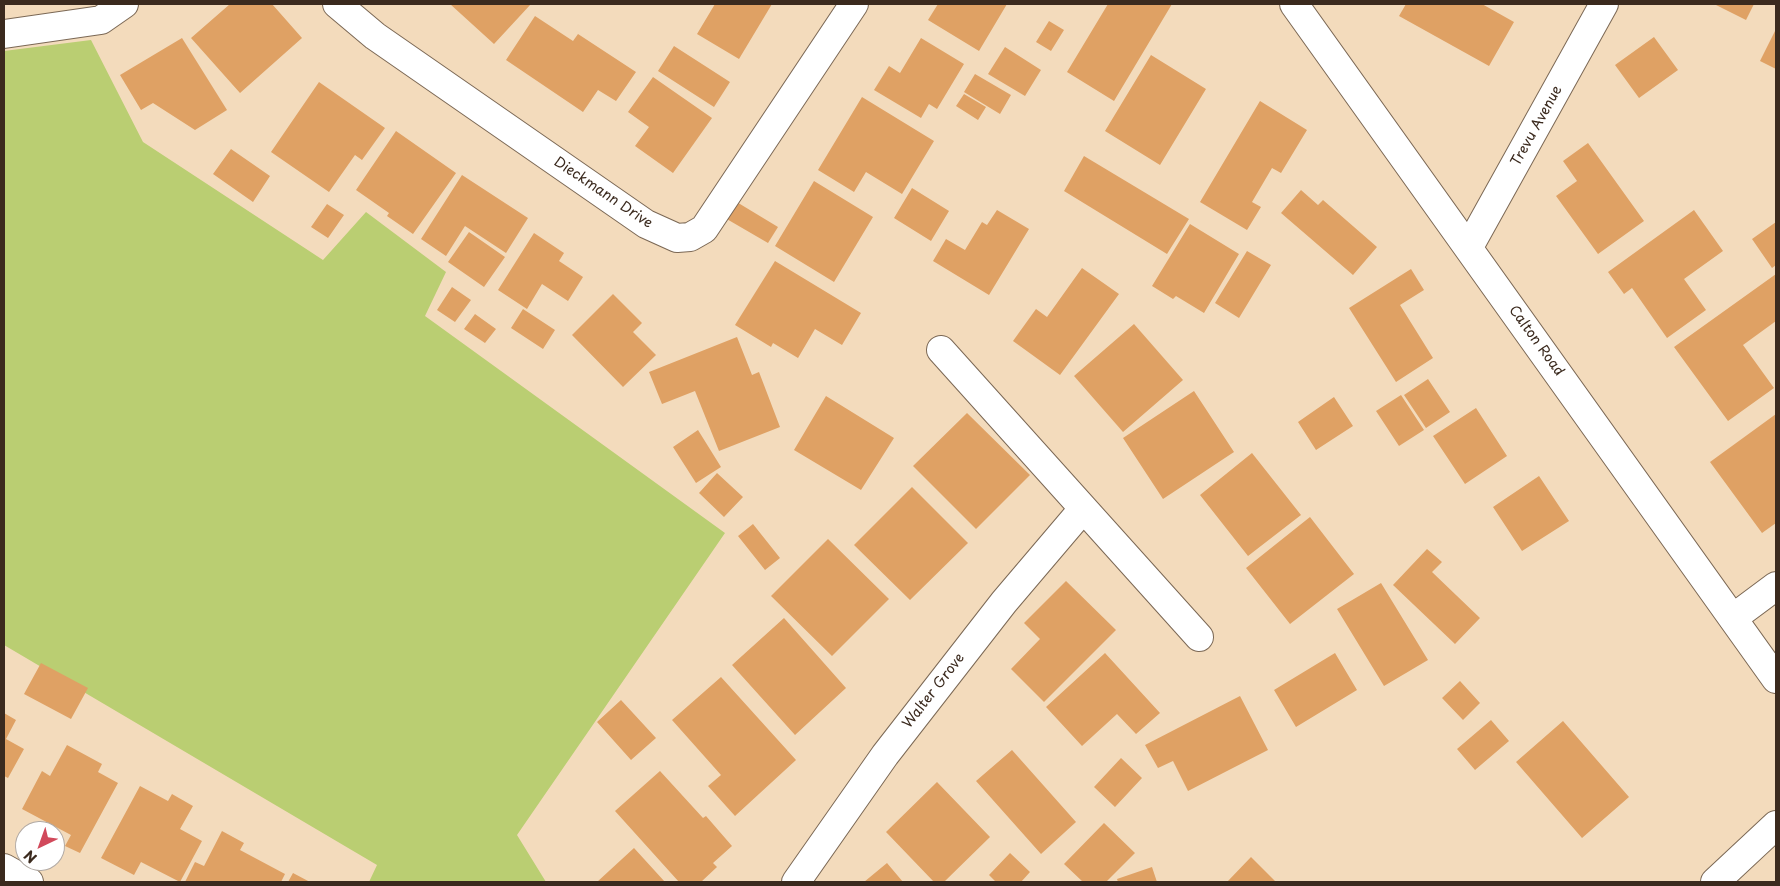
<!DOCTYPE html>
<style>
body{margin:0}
#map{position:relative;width:1780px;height:886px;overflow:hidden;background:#f3dbbc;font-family:"Playpen Sans",sans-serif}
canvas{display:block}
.frame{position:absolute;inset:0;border:5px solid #3b2a1e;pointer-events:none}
.north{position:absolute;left:15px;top:821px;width:50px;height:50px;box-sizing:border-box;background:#fff;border:1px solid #b1aaa5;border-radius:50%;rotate:222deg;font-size:14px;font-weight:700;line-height:20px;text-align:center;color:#3b2a1e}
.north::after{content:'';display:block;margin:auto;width:18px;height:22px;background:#d1495b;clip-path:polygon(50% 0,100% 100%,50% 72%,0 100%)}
</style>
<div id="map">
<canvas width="1780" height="886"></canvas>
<div class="frame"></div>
<div class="north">N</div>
</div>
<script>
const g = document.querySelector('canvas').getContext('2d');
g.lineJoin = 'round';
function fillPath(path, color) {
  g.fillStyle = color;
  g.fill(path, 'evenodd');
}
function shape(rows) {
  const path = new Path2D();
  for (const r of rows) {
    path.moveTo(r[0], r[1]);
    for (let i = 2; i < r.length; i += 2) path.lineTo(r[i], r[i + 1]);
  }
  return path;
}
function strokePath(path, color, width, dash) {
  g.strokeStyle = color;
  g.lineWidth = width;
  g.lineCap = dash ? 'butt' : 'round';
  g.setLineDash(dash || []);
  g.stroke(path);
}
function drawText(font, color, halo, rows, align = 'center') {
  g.font = font + ' "Playpen Sans",sans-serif';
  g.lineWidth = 4;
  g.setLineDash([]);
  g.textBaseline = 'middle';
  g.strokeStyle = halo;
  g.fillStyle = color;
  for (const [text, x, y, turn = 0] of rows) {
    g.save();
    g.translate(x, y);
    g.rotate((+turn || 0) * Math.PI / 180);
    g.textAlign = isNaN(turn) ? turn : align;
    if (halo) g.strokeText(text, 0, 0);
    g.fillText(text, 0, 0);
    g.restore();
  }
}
const green = shape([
 [91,40,143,142,323,260,366,212,446,272,425,316,725,533,517,835,546,882,369,882,377,865,4,645,4,51]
]);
const building = shape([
 [230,4,272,4,302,38,240,93,191,38],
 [450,4,531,4,494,44],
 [715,4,772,4,739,59,697,34],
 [938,4,1007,4,979,51,928,20],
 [1108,4,1172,4,1114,101,1067,72],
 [1406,4,1482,4,1514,22,1489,66,1399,16],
 [1714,4,1754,4,1746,20],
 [535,16,573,41,578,34,636,72,616,101,598,90,583,112,506,60],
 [1049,21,1064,30,1051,51,1036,42],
 [1776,29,1776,69,1760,61],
 [1654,37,1678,70,1639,98,1615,65],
 [182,38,227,110,195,130,153,103,141,110,120,75],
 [921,38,964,64,937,109,929,104,921,118,874,90,889,66,900,73],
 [674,46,730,82,714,107,658,71],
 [1005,47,1041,70,1025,96,988,74],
 [1151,55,1206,89,1160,165,1105,131],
 [975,74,1011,95,1000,114,964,92],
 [653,77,712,118,673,173,635,146,649,127,628,112],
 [319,82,385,128,362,160,355,155,329,192,271,152],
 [964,94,986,107,978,120,956,106],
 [862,97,934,141,902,194,866,172,854,192,818,170],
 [1260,101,1307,130,1281,173,1272,168,1252,202,1261,207,1247,230,1200,202],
 [396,131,456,173,413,234,387,216,389,213,356,190],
 [1588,143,1644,221,1598,254,1556,196,1577,181,1563,161],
 [231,149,270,176,253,202,213,174],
 [1084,156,1189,219,1167,254,1064,191],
 [462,175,528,218,506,253,465,226,446,256,421,239],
 [814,181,873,217,834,282,775,246],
 [912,188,949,211,931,241,894,218],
 [1301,190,1318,205,1323,200,1377,247,1353,275,1281,213],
 [735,201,778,227,768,243,725,218],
 [327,204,344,215,328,238,311,227],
 [997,210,1029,229,989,295,933,261,946,239,965,250,982,222,987,225],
 [1694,210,1723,251,1684,279,1706,310,1667,338,1632,288,1624,294,1608,272],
 [1776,222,1776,265,1772,268,1752,239],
 [1190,224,1239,254,1204,313,1176,296,1173,299,1152,286],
 [469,232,505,257,484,287,448,262],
 [534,233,564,253,559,261,583,277,568,301,542,284,527,309,498,290],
 [1247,251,1271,265,1239,318,1215,303],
 [775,261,861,313,842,345,815,329,798,358,773,343,771,347,735,325],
 [1082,268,1119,294,1060,375,1013,341,1036,309,1047,317],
 [1411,269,1424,290,1400,305,1433,358,1396,382,1349,308],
 [1776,274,1776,321,1743,345,1774,388,1728,421,1674,347],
 [452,287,471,300,455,322,437,310],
 [613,294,642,323,633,332,656,355,623,387,572,335],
 [523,309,555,330,543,349,511,328],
 [475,314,496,329,485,343,464,329],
 [1134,324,1183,380,1123,432,1074,376],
 [737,337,752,375,759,372,780,427,719,451,695,391,662,404,649,372],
 [1428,379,1450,412,1426,428,1404,395],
 [1194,391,1234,452,1163,499,1123,438],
 [1401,395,1424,430,1399,446,1376,411],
 [826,396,894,438,861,490,794,450],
 [1334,397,1353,426,1316,450,1298,422],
 [1476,408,1507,456,1465,484,1433,436],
 [967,413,1030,475,976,529,913,466],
 [1776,414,1776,523,1762,533,1710,462],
 [698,430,721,467,696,483,673,447],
 [1252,453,1301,515,1248,556,1200,495],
 [717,473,743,497,724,517,699,493],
 [1539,476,1569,521,1522,551,1493,507],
 [912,487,968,543,910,600,854,545],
 [1310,517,1354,574,1290,624,1246,568],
 [753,524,780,558,765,570,738,536],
 [828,539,889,599,832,656,771,596],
 [1427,549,1442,562,1432,572,1480,618,1455,644,1393,585],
 [1066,581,1116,630,1044,702,1011,669,1040,639,1024,623],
 [1381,583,1428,660,1384,686,1337,609],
 [784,618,846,688,795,735,732,665],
 [1105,653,1160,713,1136,734,1117,714,1082,746,1046,707],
 [1335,653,1357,690,1296,727,1274,690],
 [41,663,88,688,71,719,24,694],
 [721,677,796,760,735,816,708,786,721,775,672,720],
 [1460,681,1480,703,1463,720,1442,698],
 [1240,696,1268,750,1188,791,1173,761,1158,768,1145,745],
 [621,700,656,738,631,760,597,722],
 [4,713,16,720,6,739,24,749,8,778,4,776],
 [1491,720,1509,741,1475,770,1457,749],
 [1563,721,1629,797,1582,838,1516,762],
 [67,745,102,764,98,772,118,783,80,853,65,846,71,835,22,809,42,771,50,776],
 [1012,750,1076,822,1041,854,976,781],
 [1121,758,1142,778,1115,807,1094,787],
 [660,771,703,818,706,816,732,846,713,863,717,867,701,882,679,882,615,811],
 [937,782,990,837,944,882,934,882,886,832],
 [140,786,168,801,172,794,193,806,180,829,202,841,180,882,141,862,134,875,101,858],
 [1104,823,1135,853,1106,882,1083,882,1064,864],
 [222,831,244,843,240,850,285,874,281,882,185,882,195,862,204,866],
 [634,848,665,882,597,882],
 [1010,853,1030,872,1021,882,996,882,989,875],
 [1251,857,1276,882,1227,882],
 [887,863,903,882,864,882],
 [1152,867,1157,882,1118,882,1117,879],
 [293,873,310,882,288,882]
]);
const minor = shape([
 [337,4,375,36,646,224,677,238,690,237,704,229,854,4],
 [4,34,101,20,124,4],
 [1469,247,1604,4],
 [941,350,1199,637],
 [1733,618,1776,586],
 [4,868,29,882],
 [796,882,885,755,1004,602,1083,509],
 [1715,882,1776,825]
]);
const secondary = shape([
 [1294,4,1776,679]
]);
const streetNames = [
 ["Trevu Avenue",1537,126,-61],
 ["Dieckmann Drive",603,193,34],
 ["Calton Road",1536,341,54],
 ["Walter Grove",934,691,-52]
];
fillPath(green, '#bace72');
fillPath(building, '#dfa164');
strokePath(minor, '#7b6855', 30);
strokePath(secondary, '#7b6855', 30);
strokePath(minor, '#fff', 28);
strokePath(secondary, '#fff', 28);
drawText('14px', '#3b2a1e', '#fff', streetNames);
</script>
